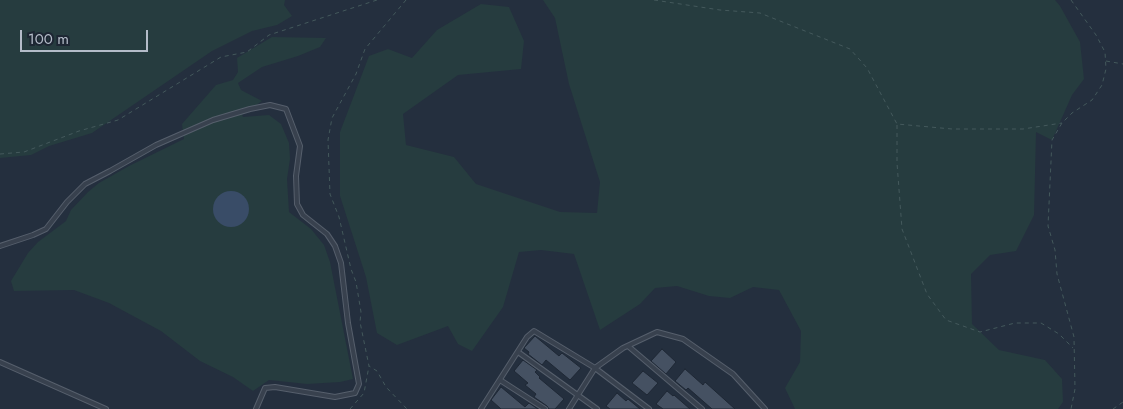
<!DOCTYPE html>
<style>
body{margin:0}
#map{position:relative;width:1123px;height:409px;overflow:hidden;background:#242f3e;font-family:Jost,sans-serif}
canvas{display:block}
.scale{position:absolute;left:20px;top:30px;width:128px;height:22px;box-sizing:border-box;border:2px solid #b4bcc9;border-top:0;padding-left:6px;font-size:15px;line-height:18px;white-space:nowrap;color:#b4bcc9;-webkit-text-stroke:4px #1d2633;paint-order:stroke}
</style>
<div id="map">
<canvas width="1123" height="409"></canvas>
<div class="scale">100 m</div>
</div>
<script>
const g = document.querySelector('canvas').getContext('2d');
g.lineJoin = 'round';
function fillPath(path, color) {
  g.fillStyle = color;
  g.fill(path, 'evenodd');
}
function shape(rows) {
  const path = new Path2D();
  for (const r of rows) {
    if (r.length === 3) {
      path.moveTo(r[0] + r[2], r[1]);
      path.arc(r[0], r[1], r[2], 0, 2 * Math.PI);
      continue;
    }
    path.moveTo(r[0], r[1]);
    for (let i = 2; i < r.length; i += 2) path.lineTo(r[i], r[i + 1]);
  }
  return path;
}
function strokePath(path, color, width, dash) {
  g.strokeStyle = color;
  g.lineWidth = width;
  g.lineCap = dash ? 'butt' : 'round';
  g.setLineDash(dash || []);
  g.stroke(path);
}
const green = shape([
 [0,0,285,0,284,5,292,16,277,25,252,31,212,51,92,133,49,146,31,155,0,158],
 [543,0,1055,0,1060,6,1080,42,1084,79,1072,95,1052,140,1036,132,1034,215,1016,251,990,255,971,274,972,324,999,350,1045,360,1062,379,1063,402,1058,409,795,409,785,388,800,362,801,331,779,290,753,287,730,298,709,296,677,286,655,288,640,304,600,330,574,254,541,250,519,252,503,307,472,351,458,344,448,326,397,345,377,333,366,277,340,196,340,132,369,56,388,49,412,58,437,30,481,4,509,7,524,41,521,69,458,75,403,114,406,145,454,157,476,184,560,212,597,213,600,182,569,84,555,18],
 [272,37,326,38,320,47,298,56,262,67,238,83,241,90,262,101,242,115,243,117,269,115,281,124,289,143,290,159,287,179,289,212,311,229,324,245,330,262,353,379,340,382,307,384,269,380,253,391,233,377,200,361,161,331,109,303,74,290,14,291,11,281,28,253,38,242,66,221,71,210,88,192,99,183,129,166,184,139,182,124,216,85,233,80,238,72,237,58]
]);
const water = shape([
 [231,209,18]
]);
const building = shape([
 [535,336,559,356,562,353,581,368,570,380,546,360,542,365,528,354,529,352,524,348,535,336],
 [662,349,676,362,666,374,651,361,662,349],
 [523,360,537,370,535,372,540,377,539,378,564,399,555,409,549,409,547,406,534,397,536,394,525,385,528,383,514,371,523,360],
 [685,369,703,385,705,382,735,409,712,409,688,388,686,390,675,381,685,369],
 [643,371,658,383,647,395,632,383,643,371],
 [501,387,525,407,529,403,538,409,501,409,491,400,501,387],
 [667,391,673,396,674,395,690,409,663,409,656,404,667,391],
 [617,393,626,401,628,399,640,409,610,409,606,406,617,393]
]);
const path = shape([
 [406,0,365,49,356,74,332,118,328,140,330,194,339,217,351,269,356,282,361,312,360,322,369,366,377,371,386,387,407,409],
 [654,0,720,10,760,13,850,49,867,68,897,124,952,129,1023,129,1062,123],
 [1071,0,1096,35,1105,52,1106,69,1102,85,1092,100,1072,113,1062,123,1052,140,1048,226,1055,250,1057,274,1074,337,1075,389,1071,409],
 [1106,61,1123,64],
 [897,125,897,163,902,229,927,294,946,320,980,332,1015,323,1041,323,1059,334,1073,348],
 [0,154,24,152,79,131,118,120,221,57,247,52,269,35,377,0],
 [350,409,364,393,369,366],
 [1113,409,1123,402]
]);
const lane = shape([
 [0,246,33,235,46,229,67,202,85,184,110,171,156,145,213,120,250,109,270,105,286,109,300,146,296,176,297,204,303,215,327,234,335,246,341,263,348,323,359,384,355,393,335,397,275,387,265,388,256,409],
 [628,346,702,409],
 [518,352,597,409],
 [0,362,106,409],
 [500,380,545,409],
 [481,409,527,337,534,331,595,368,649,409],
 [569,409,595,368,623,348,657,332,683,339,733,374,765,409]
]);
fillPath(green, '#263c3f');
fillPath(water, '#394c67');
fillPath(building, '#455162');
strokePath(building, '#1f2835', 1);
strokePath(lane, '#565f6c', 6);
strokePath(path, '#44595c', 1, [4, 4]);
strokePath(lane, '#38414e', 4);
</script>
